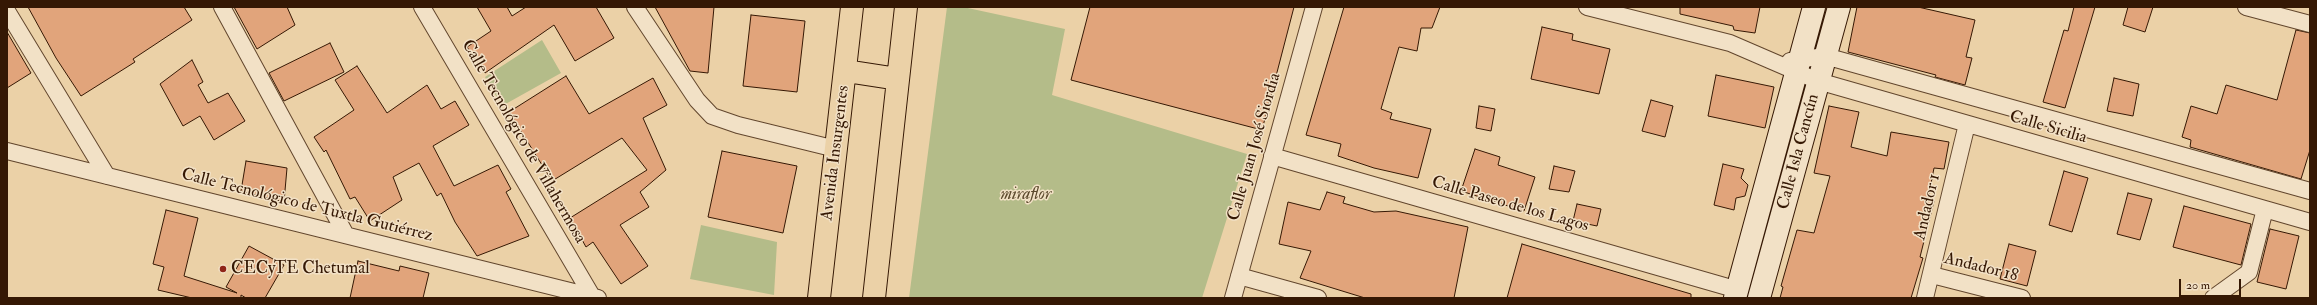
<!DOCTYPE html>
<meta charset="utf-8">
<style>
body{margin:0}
#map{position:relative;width:2317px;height:305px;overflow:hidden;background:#ebd1a7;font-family:"IM FELL Double Pica",serif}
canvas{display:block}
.frame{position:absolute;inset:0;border:8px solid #351804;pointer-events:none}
.scale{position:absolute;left:2179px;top:279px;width:62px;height:18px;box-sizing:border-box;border:2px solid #351804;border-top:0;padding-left:5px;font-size:12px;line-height:14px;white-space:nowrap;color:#351804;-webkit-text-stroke:3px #f2e1c6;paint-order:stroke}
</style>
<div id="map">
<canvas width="2317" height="305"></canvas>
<div class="frame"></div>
<div class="scale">20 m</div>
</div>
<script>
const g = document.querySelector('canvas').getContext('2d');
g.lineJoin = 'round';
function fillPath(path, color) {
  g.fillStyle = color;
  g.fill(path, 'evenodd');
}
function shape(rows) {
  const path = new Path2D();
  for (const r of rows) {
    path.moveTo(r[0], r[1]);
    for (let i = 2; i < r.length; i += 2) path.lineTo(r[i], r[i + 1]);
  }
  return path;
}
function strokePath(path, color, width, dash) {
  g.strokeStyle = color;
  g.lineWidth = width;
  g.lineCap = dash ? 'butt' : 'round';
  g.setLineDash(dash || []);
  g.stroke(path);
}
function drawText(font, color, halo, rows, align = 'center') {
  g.font = font + ' "IM FELL Double Pica",serif';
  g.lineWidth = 3;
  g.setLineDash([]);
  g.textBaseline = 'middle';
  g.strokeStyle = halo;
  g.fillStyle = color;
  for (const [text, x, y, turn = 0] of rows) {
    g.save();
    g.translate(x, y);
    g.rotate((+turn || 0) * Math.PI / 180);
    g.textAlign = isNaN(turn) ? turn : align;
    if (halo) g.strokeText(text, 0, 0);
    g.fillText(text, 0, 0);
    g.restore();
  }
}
const green = shape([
 [947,7,963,7,1065,29,1052,95,1247,154,1202,298,909,298],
 [542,40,561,73,502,106,485,77],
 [701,225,777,242,774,295,690,279]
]);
const building = shape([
 [28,7,184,7,192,20,133,59,135,62,81,96,56,58,28,7],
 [234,7,287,7,295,25,257,49,234,7],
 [477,7,507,7,512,16,526,7,596,7,614,38,575,61,554,25,485,73,467,47,491,31,477,7],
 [655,7,714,7,708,73,690,71,655,7],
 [1090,7,1294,7,1262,130,1071,80,1090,7],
 [1344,7,1440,7,1432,28,1421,28,1417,51,1399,47,1381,109,1392,113,1390,119,1431,129,1418,178,1374,168,1338,156,1341,144,1306,135,1344,7],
 [1680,7,1760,7,1755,33,1734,30,1733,26,1680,14,1680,7],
 [1857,7,1918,7,1975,20,1966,57,1972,58,1965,85,1935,77,1936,75,1848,52,1857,7],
 [2074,7,2095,7,2065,108,2043,102,2064,30,2068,31,2074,7],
 [2128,7,2153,7,2145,32,2123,25,2128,7],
 [751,15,805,21,797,92,743,86,751,15],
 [1542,27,1573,34,1572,40,1610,49,1599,94,1531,79,1542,27],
 [2296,30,2310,33,2310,150,2301,179,2190,147,2191,140,2182,137,2191,106,2217,114,2226,85,2277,100,2296,30],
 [7,32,31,73,7,88,7,32],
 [330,43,344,72,284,101,269,73,330,43],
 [192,60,203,82,198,85,208,103,228,93,245,121,214,140,200,116,183,126,160,84,192,60],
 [357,66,387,113,427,85,441,109,455,101,469,125,433,146,454,186,498,165,511,189,506,192,529,236,477,256,455,222,441,193,437,196,419,163,393,177,402,200,370,221,355,197,350,199,326,150,324,152,314,137,354,110,335,80,357,66],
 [1716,75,1774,87,1765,128,1708,116,1716,75],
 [566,76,589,114,653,78,667,105,643,118,666,170,640,192,649,207,620,225,648,266,621,284,593,242,586,247,570,218,647,170,622,138,552,181,509,112,566,76],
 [2114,78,2139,84,2133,116,2107,111,2114,78],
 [1651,100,1673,106,1665,137,1642,131,1651,100],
 [1479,106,1495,109,1491,131,1476,128,1479,106],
 [1829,106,1859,112,1851,147,1887,156,1891,132,1949,142,1944,169,1934,168,1928,199,1934,201,1920,257,1923,258,1911,298,1780,298,1783,287,1781,286,1797,230,1814,233,1830,176,1814,173,1829,106],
 [1475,149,1500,157,1498,165,1535,177,1524,211,1461,191,1475,149],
 [722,151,797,166,783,233,708,217,722,151],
 [246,161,287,168,284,202,241,191,246,161],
 [1723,164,1744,169,1741,178,1748,185,1745,196,1736,198,1734,210,1714,205,1723,164],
 [1554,166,1575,171,1569,192,1549,189,1554,166],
 [2064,171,2088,178,2072,232,2049,225,2064,171],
 [1327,192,1345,197,1343,203,1374,212,1396,211,1468,227,1454,298,1365,298,1300,278,1311,251,1279,244,1288,202,1320,210,1327,192],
 [2128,193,2152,199,2140,240,2117,234,2128,193],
 [1577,204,1601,209,1597,226,1573,221,1577,204],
 [2184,206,2251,224,2241,265,2173,247,2184,206],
 [166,210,198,218,184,276,237,293,226,287,249,246,284,265,265,298,246,298,241,295,241,298,192,298,158,290,164,267,153,264,166,210],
 [2270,229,2299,236,2286,289,2257,282,2270,229],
 [1522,244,1691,294,1691,298,1507,298,1522,244],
 [2009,244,2036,251,2027,286,2000,279,2009,244],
 [358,261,399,271,400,266,429,273,423,298,350,298,358,261]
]);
const street = shape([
 [222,7,346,235],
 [422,7,592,296],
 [635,7,697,100,712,116,738,125,836,149],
 [1587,7,1730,43,1818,81,2310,222],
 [2246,7,2310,24],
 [7,11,107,176],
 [1790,61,1825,56,2310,191],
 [7,151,598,298],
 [1272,156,1738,290],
 [1932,275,2022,298],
 [1239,276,1318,298],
 [1233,298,1314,7],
 [1925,298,1967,124],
 [2213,298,2249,272,2265,209]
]);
const secondary = shape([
 [1735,298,1814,7],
 [1759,298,1839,7]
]);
const primary = shape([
 [846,71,898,79],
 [819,298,852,7],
 [874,298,906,7]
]);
const markers = [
 [223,269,4,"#8f2418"]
];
const streetNames = [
 ["Calle Sicilia",2048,128,16],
 ["Calle Tecnológico de Villahermosa",523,142,60],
 ["Calle Juan José Siordia",1255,147,-74],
 ["Calle Isla Cancún",1799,152,-75],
 ["Avenida Insurgentes",836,153,-83],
 ["Calle Paseo de los Lagos",1510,205,16],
 ["Calle Tecnológico de Tuxtla Gutiérrez",307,206,14],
 ["Andador 1",1928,207,-77],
 ["Andador 18",1981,268,14]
];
const parkNames = [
 ["miraflor",1026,195]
];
const poiNames = [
 ["CECyTE Chetumal",231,269]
];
fillPath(green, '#b4bc89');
fillPath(building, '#e1a47b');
strokePath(building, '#351804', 1);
strokePath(street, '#62462d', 18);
strokePath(secondary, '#351804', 24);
strokePath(primary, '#351804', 24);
strokePath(street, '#f2e1c6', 16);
strokePath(secondary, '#f2e1c6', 22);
strokePath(primary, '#ebd1a7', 22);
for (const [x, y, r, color] of markers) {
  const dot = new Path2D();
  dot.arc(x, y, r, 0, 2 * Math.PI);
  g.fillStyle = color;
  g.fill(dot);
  strokePath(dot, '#f2e1c6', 1.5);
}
drawText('17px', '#351804', '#f2e1c6', streetNames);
drawText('italic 17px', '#5b492c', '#f2e1c6', parkNames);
drawText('17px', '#351804', '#f2e1c6', poiNames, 'left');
</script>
